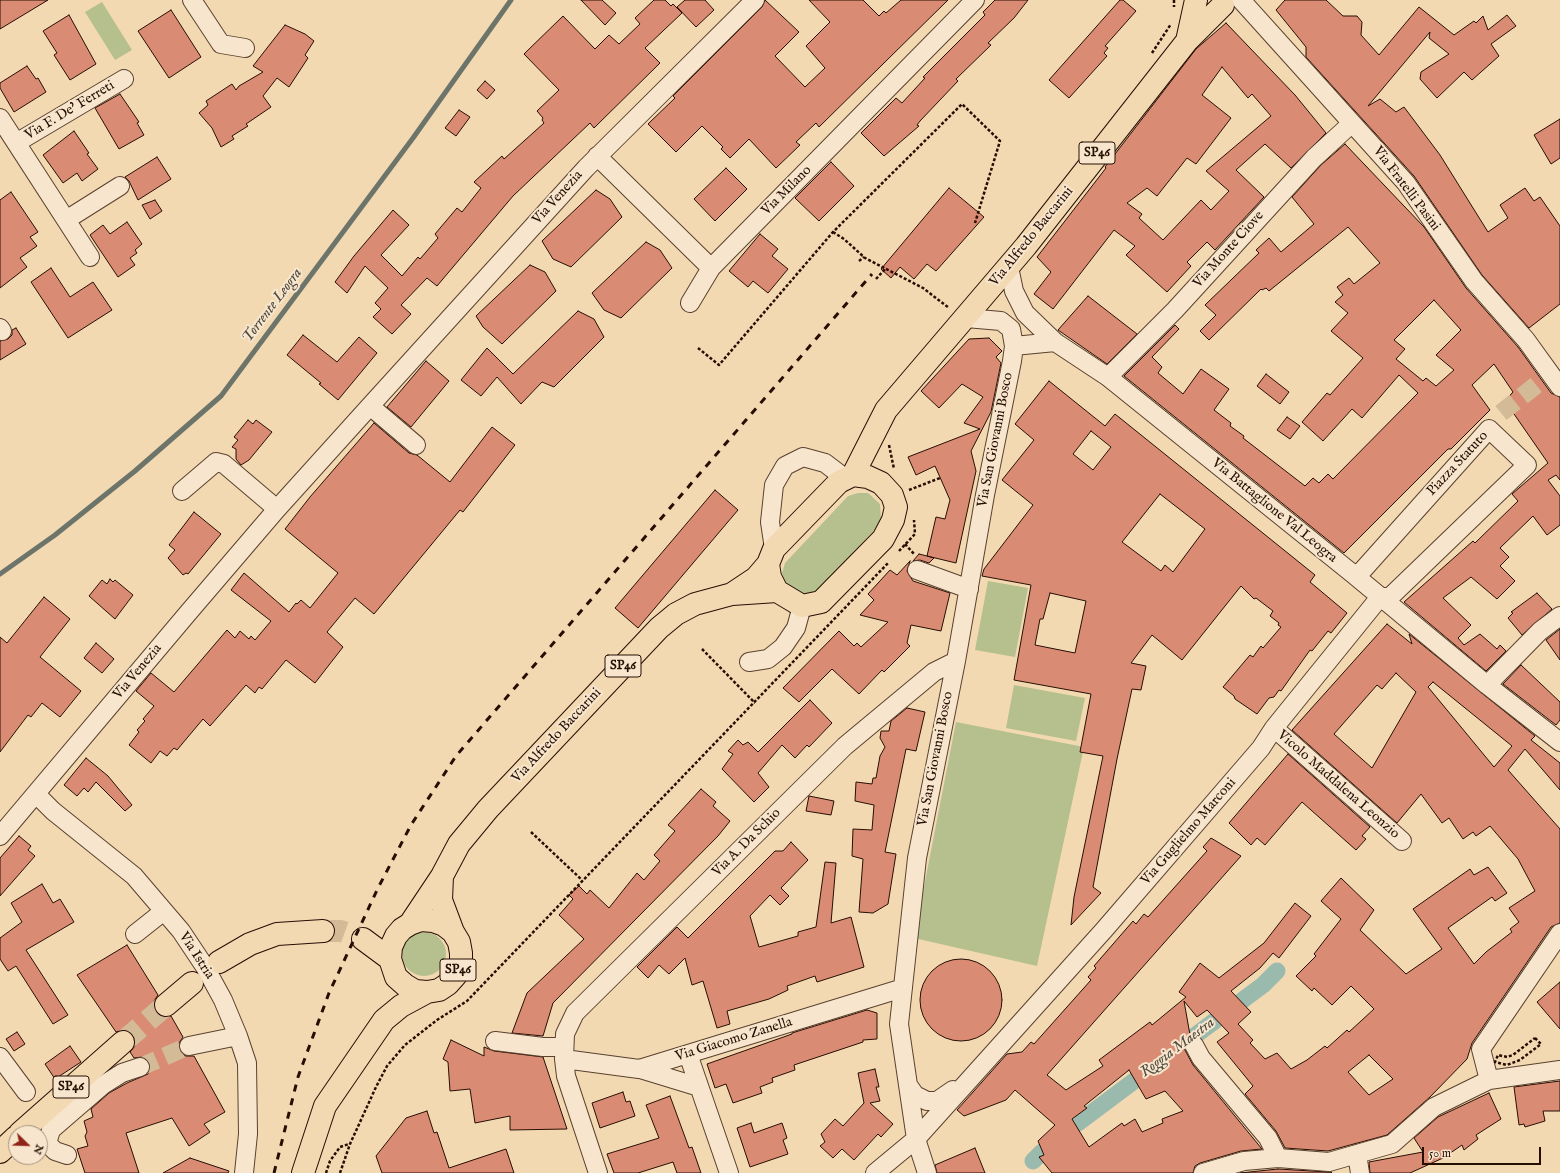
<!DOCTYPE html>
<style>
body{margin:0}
#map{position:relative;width:1560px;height:1173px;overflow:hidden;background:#f2d9b2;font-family:"IM FELL English",serif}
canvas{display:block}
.north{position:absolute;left:8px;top:1125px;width:40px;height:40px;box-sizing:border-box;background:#f7e6cd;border:1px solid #a4907c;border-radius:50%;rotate:113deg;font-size:11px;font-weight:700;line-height:16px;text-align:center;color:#270e03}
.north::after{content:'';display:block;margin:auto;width:14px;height:18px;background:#8f2418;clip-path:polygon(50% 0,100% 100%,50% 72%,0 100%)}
.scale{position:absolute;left:1422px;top:1147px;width:119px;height:18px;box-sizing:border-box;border:2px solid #270e03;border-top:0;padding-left:5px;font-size:12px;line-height:14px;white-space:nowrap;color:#270e03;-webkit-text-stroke:3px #f7e6cd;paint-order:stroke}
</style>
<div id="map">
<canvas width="1560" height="1173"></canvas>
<div class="north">N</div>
<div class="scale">50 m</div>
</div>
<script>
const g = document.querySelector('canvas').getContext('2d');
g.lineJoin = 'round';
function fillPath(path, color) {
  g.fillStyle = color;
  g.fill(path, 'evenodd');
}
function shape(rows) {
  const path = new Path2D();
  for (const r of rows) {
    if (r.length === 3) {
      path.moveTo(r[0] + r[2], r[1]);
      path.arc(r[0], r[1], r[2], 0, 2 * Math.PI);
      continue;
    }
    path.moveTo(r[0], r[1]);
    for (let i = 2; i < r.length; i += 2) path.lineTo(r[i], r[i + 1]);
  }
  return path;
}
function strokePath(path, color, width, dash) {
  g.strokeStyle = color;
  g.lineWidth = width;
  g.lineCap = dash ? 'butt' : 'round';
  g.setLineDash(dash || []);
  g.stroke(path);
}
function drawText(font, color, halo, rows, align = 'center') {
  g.font = font + ' "IM FELL English",serif';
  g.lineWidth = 4;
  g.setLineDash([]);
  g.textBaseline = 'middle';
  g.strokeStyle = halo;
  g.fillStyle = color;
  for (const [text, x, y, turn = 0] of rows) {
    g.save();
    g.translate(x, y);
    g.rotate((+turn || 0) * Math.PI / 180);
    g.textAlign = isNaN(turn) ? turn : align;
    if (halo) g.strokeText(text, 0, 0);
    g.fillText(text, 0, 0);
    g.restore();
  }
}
const green = shape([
 [102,2,132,50,115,60,85,12],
 [858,493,868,493,880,504,881,519,877,527,818,590,810,595,802,596,784,583,782,573,785,563,848,496],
 [988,581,1028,588,1015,657,975,650],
 [1014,685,1085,698,1076,741,1006,728],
 [956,722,1084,747,1037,966,914,938],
 [424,954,22]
]);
const stream = shape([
 [0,574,55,535,135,471,221,396,413,138,511,0]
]);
const canal = shape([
 [1177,1049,1263,985,1277,971],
 [1078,1123,1154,1066],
 [1033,1161,1042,1152]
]);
const building = shape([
 [0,0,48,0,0,29,0,0],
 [581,0,602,0,616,13,605,25,581,0],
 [654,0,665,0,671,6,673,4,682,13,645,48,660,63,594,128,590,123,513,196,437,286,427,278,401,305,411,314,392,334,373,317,381,309,375,303,388,288,365,266,347,293,335,282,354,256,393,210,409,225,381,255,402,276,418,257,420,259,438,238,435,234,457,208,462,212,481,188,474,182,502,156,504,159,544,123,542,120,543,118,537,111,559,90,524,54,563,16,595,49,609,35,619,44,640,24,635,18,654,0],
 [685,0,705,0,714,10,696,27,677,7,685,0],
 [765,0,799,32,775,56,805,87,825,68,806,46,830,22,809,0,863,0,879,16,884,11,886,13,901,0,948,0,819,127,816,123,796,142,800,145,776,168,749,139,730,158,721,149,723,147,702,126,676,152,648,124,675,98,673,96,762,7,765,0],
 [995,0,1028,0,1014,18,988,43,991,45,956,79,958,81,920,121,917,125,919,126,884,156,861,133,896,98,902,103,925,78,923,77,985,15,983,12,995,0],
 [1120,0,1123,0,1136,11,1105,46,1108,48,1104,53,1107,56,1069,98,1049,80,1120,0],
 [1285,0,1326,0,1343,16,1357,16,1362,22,1361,35,1379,55,1419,7,1454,35,1474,21,1476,23,1483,16,1488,30,1507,15,1516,26,1491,44,1499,56,1472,80,1464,72,1437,98,1420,79,1421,72,1449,54,1429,38,1430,32,1368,106,1380,99,1396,112,1404,107,1440,155,1488,232,1508,218,1500,205,1525,188,1534,201,1540,197,1560,226,1560,304,1529,328,1482,275,1414,176,1306,57,1306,47,1276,10,1285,0],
 [171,10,201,57,169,78,138,31,171,10],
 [69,15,96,64,70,80,54,55,57,53,43,31,69,15],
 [1226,23,1295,95,1326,133,1291,168,1265,144,1236,170,1264,197,1215,250,1207,242,1187,262,1191,266,1167,292,1126,255,1135,246,1114,230,1053,309,1034,294,1051,272,1037,257,1106,168,1105,167,1196,49,1226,23],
 [1222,67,1248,98,1252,94,1271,116,1206,171,1229,191,1211,210,1201,200,1163,240,1139,218,1142,214,1127,203,1147,188,1157,196,1187,158,1196,164,1231,118,1202,95,1222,67],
 [285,25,305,34,314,41,305,55,308,58,289,87,277,78,263,96,271,107,246,124,248,126,232,136,234,139,221,147,212,128,199,113,208,105,206,101,232,84,236,90,239,86,263,72,253,66,285,25],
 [27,66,36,79,38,78,46,92,14,112,0,88,0,83,27,66],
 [485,81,495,90,487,99,477,90,485,81],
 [120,94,139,122,137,123,144,135,119,149,95,108,120,94],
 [459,110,470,117,456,136,445,128,459,110],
 [1560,119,1560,158,1551,164,1534,135,1560,119],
 [74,131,89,153,87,154,98,169,82,181,77,173,63,183,43,155,74,131],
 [1345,144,1424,227,1466,288,1518,347,1551,393,1560,397,1560,480,1556,475,1548,480,1560,496,1560,525,1547,535,1533,516,1500,548,1509,557,1500,566,1515,581,1497,599,1471,577,1443,598,1471,625,1458,638,1464,645,1480,634,1497,649,1500,645,1506,651,1486,671,1404,602,1473,541,1475,543,1518,501,1512,494,1548,463,1505,401,1513,392,1494,364,1472,385,1490,410,1451,449,1448,449,1344,553,1124,376,1175,325,1179,329,1152,357,1162,367,1158,373,1183,394,1201,369,1229,389,1214,410,1231,423,1230,426,1244,436,1243,438,1305,486,1313,478,1319,483,1328,474,1333,479,1418,393,1399,375,1362,418,1352,409,1323,441,1302,422,1327,393,1330,395,1363,358,1331,331,1348,313,1335,302,1343,295,1337,287,1349,278,1354,284,1380,263,1348,227,1269,291,1266,288,1262,290,1261,289,1209,340,1200,331,1216,315,1205,305,1259,253,1256,250,1269,238,1281,252,1314,224,1292,197,1321,165,1345,144],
 [1434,300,1461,330,1436,355,1454,370,1436,386,1426,378,1423,381,1396,359,1405,349,1394,340,1434,300],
 [157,157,171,179,138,200,129,181,125,177,157,157],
 [831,162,854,186,819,221,795,198,831,162],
 [726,168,747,189,715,221,694,199,726,168],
 [949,188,984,217,936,271,927,264,914,279,900,267,891,278,881,269,949,188],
 [596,190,610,199,622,217,571,267,553,259,542,241,596,190],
 [11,192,38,232,30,237,37,246,20,258,27,267,0,288,0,200,11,192],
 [155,200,162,211,150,219,142,205,155,200],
 [127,222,142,244,135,250,137,253,130,258,135,265,118,277,90,235,103,225,110,234,127,222],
 [760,234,778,249,772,256,788,269,768,293,753,281,748,287,729,271,760,234],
 [646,242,660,250,672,268,621,318,604,310,592,293,646,242],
 [530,265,545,272,556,291,502,344,483,327,476,316,530,265],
 [51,268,70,297,93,282,112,310,68,338,31,282,51,268],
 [1088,296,1137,334,1107,364,1058,330,1088,296],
 [578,311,594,319,604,337,554,387,542,382,521,404,497,377,481,396,461,380,487,348,513,374,578,311],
 [16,328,26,344,0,360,0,341,8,339,12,335,12,330,16,328],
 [303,335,337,362,359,337,377,353,338,400,319,384,321,383,287,355,303,335],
 [989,338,1002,351,996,357,1001,363,991,412,971,451,976,471,956,563,927,556,936,517,945,519,950,500,935,466,916,475,908,457,980,429,964,423,983,397,962,384,939,408,921,391,969,339,989,338],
 [426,361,449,381,411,427,387,407,426,361],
 [1266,374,1289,392,1280,404,1257,386,1266,374],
 [1049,381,1105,426,1115,414,1315,575,1310,582,1347,613,1331,633,1328,631,1312,651,1310,650,1281,691,1279,690,1274,697,1269,698,1257,714,1235,699,1234,696,1223,687,1250,655,1253,657,1261,646,1263,648,1281,627,1278,625,1279,623,1270,616,1273,611,1256,598,1254,599,1241,586,1182,660,1152,635,1131,663,1146,666,1141,690,1132,689,1117,759,1093,887,1101,893,1071,925,1074,897,1103,756,1080,752,1091,694,1014,680,1031,585,982,576,984,569,1033,505,1002,480,1034,440,1015,424,1049,381],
 [1091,431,1111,447,1093,470,1073,454,1091,431],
 [1160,494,1205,529,1173,572,1165,565,1161,571,1122,542,1160,494],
 [1050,593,1086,601,1075,653,1035,645,1040,619,1043,619,1050,593],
 [1287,417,1300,426,1290,439,1277,430,1287,417],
 [248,420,253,424,256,420,272,432,249,460,241,465,236,459,236,449,232,447,238,440,234,437,248,420],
 [374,423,409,453,417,455,450,482,492,427,515,445,463,512,460,510,374,614,355,598,327,632,343,647,315,683,286,660,262,689,259,687,255,693,246,685,210,726,203,719,177,750,174,748,167,756,160,751,151,763,129,745,139,732,137,730,145,721,143,719,154,706,136,691,151,673,174,692,227,630,235,638,240,631,249,639,251,636,255,640,271,621,231,590,244,573,289,612,296,603,297,604,301,600,310,608,338,573,285,529,310,497,374,423],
 [715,490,738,510,638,628,615,608,715,490],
 [194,512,221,534,188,574,186,573,183,575,168,558,175,550,169,545,194,512],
 [919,554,927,556,934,558,929,563,920,560,913,561,919,554],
 [910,561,907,571,913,581,950,593,941,631,911,625,907,643,910,646,884,672,882,670,859,694,832,669,799,702,783,688,839,631,854,646,857,643,861,647,888,622,860,615,874,600,868,594,890,570,897,575,910,561],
 [110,579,113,582,115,580,133,595,115,619,89,596,102,580,107,584,110,579],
 [1537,593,1552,609,1522,635,1508,618,1513,613,1511,612,1537,593],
 [44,597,70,619,40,657,81,691,60,717,42,703,31,717,28,715,0,752,0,637,7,643,44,597],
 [1387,624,1412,644,1409,634,1535,736,1531,740,1560,763,1560,790,1525,749,1508,770,1560,829,1560,923,1551,927,1472,1043,1467,1059,1430,1097,1387,1135,1328,1151,1285,1148,1276,1131,1245,1094,1253,1086,1217,1042,1229,1033,1207,1010,1197,1017,1184,1001,1190,1035,1185,1040,1185,1050,1193,1065,1262,1149,1241,1151,1200,1163,1195,1166,1193,1173,1052,1173,1039,1157,1044,1155,1038,1141,1055,1125,1015,1090,1006,1100,964,1116,957,1110,1007,1054,1022,1052,1031,1042,1034,1044,1091,980,1088,977,1096,968,1094,966,1133,921,1136,924,1144,914,1148,917,1207,851,1203,847,1211,838,1241,856,1047,1075,1066,1090,1103,1066,1099,1060,1150,1022,1152,1025,1186,997,1179,992,1200,963,1219,978,1264,943,1295,903,1311,916,1279,958,1273,953,1260,968,1231,991,1251,1012,1238,1024,1253,1040,1250,1043,1265,1059,1277,1053,1291,1069,1307,1060,1325,1046,1327,1048,1347,1030,1349,1032,1374,1009,1351,986,1332,1005,1314,988,1312,991,1296,976,1316,956,1314,954,1341,919,1321,901,1341,878,1374,910,1360,930,1406,974,1442,949,1413,909,1470,869,1474,875,1488,867,1507,893,1495,901,1492,897,1448,928,1474,964,1486,952,1512,932,1510,929,1519,922,1509,908,1535,891,1518,859,1490,826,1476,836,1473,832,1463,839,1449,818,1442,823,1421,794,1397,823,1292,730,1387,624],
 [1396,673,1416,692,1372,768,1334,734,1377,685,1382,689,1396,673],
 [1433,682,1512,746,1494,767,1428,687,1433,682],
 [1369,1055,1393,1079,1369,1095,1348,1072,1369,1055],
 [1129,1070,1146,1099,1165,1091,1183,1111,1162,1119,1163,1123,1142,1132,1135,1119,1124,1126,1122,1123,1089,1147,1072,1119,1087,1108,1084,1106,1129,1070],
 [1560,629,1560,660,1546,640,1560,629],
 [96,643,114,659,102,673,84,658,96,643],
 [1521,665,1560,702,1560,720,1556,725,1503,684,1521,665],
 [810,700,832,723,809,747,807,745,795,758,782,745,758,773,769,787,754,802,722,769,733,754,728,751,738,740,743,745,748,742,758,752,810,700],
 [907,708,925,712,916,751,906,749,885,852,896,854,888,904,873,913,859,912,863,859,852,856,853,829,872,830,874,805,855,801,856,782,872,784,873,778,876,778,880,756,885,747,880,738,881,731,889,731,891,721,907,708],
 [1288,754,1370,827,1362,836,1366,839,1356,850,1302,802,1265,845,1257,838,1251,845,1229,823,1288,754],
 [86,758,108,776,132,805,125,811,96,782,88,792,84,788,77,796,64,785,86,758],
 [701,789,716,802,713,806,730,821,718,836,553,1003,543,1036,512,1033,527,993,584,939,559,915,573,899,569,895,579,886,587,894,590,890,609,908,637,873,644,880,660,861,654,855,675,831,668,825,701,789],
 [809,796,834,801,831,815,806,811,809,796],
 [19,836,31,846,28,850,35,856,0,896,0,858,19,836],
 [791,842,808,860,781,888,789,896,780,905,770,895,750,916,759,947,798,936,798,932,816,927,825,862,836,863,831,923,851,917,864,967,817,982,815,976,787,986,788,990,769,999,727,1011,730,1024,717,1028,703,981,692,985,685,958,669,974,659,965,648,978,637,967,677,927,688,938,775,851,783,851,791,842],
 [42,884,53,903,60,899,74,922,26,950,68,1015,53,1024,16,966,8,971,0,959,0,938,22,922,11,903,42,884],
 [127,945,158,995,154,1001,154,1007,156,1013,162,1017,171,1016,183,1037,179,1043,181,1053,186,1056,194,1056,225,1112,204,1124,210,1132,189,1146,172,1118,126,1133,139,1173,85,1173,77,1149,88,1146,85,1136,87,1132,84,1121,93,1117,91,1109,109,1093,127,1083,148,1074,150,1069,150,1063,147,1059,142,1057,134,1058,130,1052,135,1046,135,1040,133,1034,127,1030,116,1032,77,975,127,945],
 [961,1000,41],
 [1560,982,1560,1029,1537,1002,1560,982],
 [867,1010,877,1013,877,1039,863,1040,863,1042,794,1065,795,1070,772,1078,773,1082,760,1087,762,1093,733,1103,726,1084,715,1088,707,1064,792,1034,792,1033,867,1010],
 [17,1032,25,1044,14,1051,6,1039,17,1032],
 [451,1040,484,1056,484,1047,494,1051,543,1057,567,1129,510,1130,510,1116,475,1123,470,1089,450,1091,448,1062,443,1059,451,1040],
 [70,1046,81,1062,55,1079,45,1064,70,1046],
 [875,1069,879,1087,876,1087,880,1101,870,1103,893,1124,881,1137,878,1134,854,1160,842,1149,833,1158,820,1146,825,1142,821,1134,835,1119,843,1126,864,1103,858,1073,875,1069],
 [1560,1081,1560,1111,1543,1111,1545,1121,1525,1127,1524,1124,1519,1125,1514,1087,1560,1081],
 [623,1092,626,1102,630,1101,635,1116,600,1128,592,1103,623,1092],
 [1489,1093,1501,1119,1476,1135,1478,1139,1464,1150,1462,1145,1443,1158,1410,1173,1370,1173,1369,1162,1423,1152,1414,1138,1438,1117,1489,1093],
 [670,1096,689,1148,692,1147,701,1173,677,1173,673,1162,638,1173,614,1173,607,1154,659,1138,646,1105,670,1096],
 [427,1111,434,1133,437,1132,449,1168,506,1149,514,1173,382,1173,376,1156,406,1118,427,1111],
 [751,1123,754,1133,782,1123,787,1138,783,1140,788,1154,750,1167,737,1128,751,1123],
 [975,1148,985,1173,937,1173,935,1165,975,1148],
 [190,1158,229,1171,228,1173,163,1173,190,1158],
 [1278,1169,1328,1172,1332,1172,1331,1173,1240,1173,1278,1169]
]);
const minorTunnel = shape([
 [1501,413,1550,374],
 [140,1067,189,1046]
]);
const majorTunnel = shape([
 [323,931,341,931,363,939],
 [123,1042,166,1005]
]);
const path = shape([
 [1174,0,1174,7],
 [1152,53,1171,24],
 [833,232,844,239,865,258,923,288,949,308],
 [859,261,864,257],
 [876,279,885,269],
 [698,348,719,365,833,232,962,104,1000,141,975,223],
 [889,445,894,469],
 [909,490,940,478],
 [905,544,914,554],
 [899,551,915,534,914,520],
 [702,649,755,703],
 [531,832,582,880],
 [1535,1038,1541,1044,1520,1060,1507,1065,1495,1062,1498,1055,1507,1057,1513,1055,1535,1038],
 [326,1173,330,1161,340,1147,349,1144],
 [340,1173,350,1144,376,1087,387,1066,405,1045,437,1020,467,1001,889,562]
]);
const minor = shape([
 [192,0,221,44,245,48],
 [1241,0,1406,183,1474,281,1526,340,1560,387],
 [0,118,90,257],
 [16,143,124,79],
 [597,156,711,268,975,0],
 [66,220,120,186],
 [1009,267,1014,291,1025,313,1055,342,1108,377,1353,574,1487,685,1560,742],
 [690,303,711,268],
 [0,328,2,331],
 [1014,346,1055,342],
 [1108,377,1175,310,1314,158,1351,124],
 [370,406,416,445],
 [182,491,216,462,224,464,277,509],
 [774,549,770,522,774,485,785,466,803,457,825,463,846,479],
 [917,570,969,589],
 [1353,574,1361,572,1489,429,1527,465,1390,597,1380,597],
 [749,662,768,659,783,647,796,628,802,606],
 [1487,685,1540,631,1560,616],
 [1274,728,1402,841],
 [36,794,53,811,134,876,181,931,205,967,223,1000,238,1036,247,1063,248,1134,244,1173],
 [0,836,188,613,277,509,370,406,586,168,755,0],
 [135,934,164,911],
 [495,1041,543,1047,564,1047],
 [1194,1045,1201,1058,1268,1138,1278,1158],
 [189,1046,238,1036],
 [688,1054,729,1173],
 [0,1057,26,1092],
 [564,1059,639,1069,903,988],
 [640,1069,699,1087],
 [1489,1080,1560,1070],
 [908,1085,915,1095,927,1101,937,1101,953,1090],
 [1357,1154,1360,1173],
 [67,1155,55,1151,47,1143,51,1130,103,1085,122,1073,140,1067],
 [598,1173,566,1076,564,1059,565,1034,575,1013,845,746,934,672,956,661],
 [875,1173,916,1139,1104,930,1261,748,1274,728,1380,597],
 [927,1173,916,1139,899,1024,917,858,956,661,985,495,1012,361,1014,346,1011,329,1001,321,966,318],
 [1203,1173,1244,1161,1278,1158,1329,1162,1392,1144,1434,1107,1489,1080,1481,1049,1560,933]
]);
const major = shape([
 [1187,41,1196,0],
 [853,475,886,410,1026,246,1187,41,1223,5],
 [732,594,756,578,768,564,774,549,839,482,853,475,868,477,881,483,892,495,896,507,893,520,883,539,821,602,802,606,777,591,770,577,768,564],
 [442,876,441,900,453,932,459,942,461,953,461,965,456,975,448,984,439,990,427,992,415,991,405,985,396,977,390,959,391,947,396,936,402,929,410,924,421,920,433,921,444,925,453,932],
 [410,924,442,876,459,844,488,809,659,628,676,614,695,604,732,594,777,591],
 [363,939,390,959],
 [219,962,250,944,277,934,323,931],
 [166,1005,192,983],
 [20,1133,123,1042],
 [0,1152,16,1137],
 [303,1173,325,1106,384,1020,401,1006,427,992]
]);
const rail = shape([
 [274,1173,298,1077,329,993,378,888,411,825,456,756,872,274]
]);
const shields = [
 [1097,153,36],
 [623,666,36],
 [458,970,36],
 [71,1087,36]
];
const shieldNames = [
 ["SP46",1097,153],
 ["SP46",623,666],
 ["SP46",458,970],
 ["SP46",71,1087]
];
const streetNames = [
 ["Via F. De' Ferreti",70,111,-31],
 ["Via Fratelli Pasini",1406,189,53],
 ["Via Milano",787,191,-45],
 ["Via Venezia",558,198,-48],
 ["Via Alfredo Baccarini",1032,237,-51],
 ["Via Monte Ciove",1229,250,-48],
 ["Via San Giovanni Bosco",996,440,-79],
 ["Piazza Statuto",1458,464,-47],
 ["Via Battaglione Val Leogra",1274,511,39],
 ["Via Venezia",138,672,-50],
 ["Via Alfredo Baccarini",557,736,-47],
 ["Via San Giovanni Bosco",936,759,-79],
 ["Vicolo Maddalena Leonzio",1338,785,41],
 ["Via Guglielmo Marconi",1189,832,-49],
 ["Via A. Da Schio",747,843,-45],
 ["Via Istria",196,956,57],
 ["Via Giacomo Zanella",734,1040,-17]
];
const waterNames = [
 ["Torrente Leogra",273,306,-53],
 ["Roggia Maestra",1178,1048,-37]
];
fillPath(green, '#b6c08f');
strokePath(stream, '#6d756a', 5);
strokePath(canal, '#9bbaae', 17);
fillPath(building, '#da8b73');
strokePath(building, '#270e03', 1);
strokePath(minorTunnel, '#d4bb98', 18, [18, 9]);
strokePath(majorTunnel, '#d4bb98', 22, [22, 11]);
strokePath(minor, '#5a412f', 20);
strokePath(major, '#270e03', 24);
strokePath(path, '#270e03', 2.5, [3, 2]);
strokePath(minor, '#f7e6cd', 18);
strokePath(major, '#f2d9b2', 22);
strokePath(rail, '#270e03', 3, [7, 7]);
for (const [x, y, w] of shields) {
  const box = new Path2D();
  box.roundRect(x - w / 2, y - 11, w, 22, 3);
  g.fillStyle = '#f7e6cd';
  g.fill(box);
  strokePath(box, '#270e03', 1);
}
drawText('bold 13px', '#270e03', null, shieldNames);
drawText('14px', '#270e03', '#f7e6cd', streetNames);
drawText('italic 15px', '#504a3f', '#f7e6cd', waterNames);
</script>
